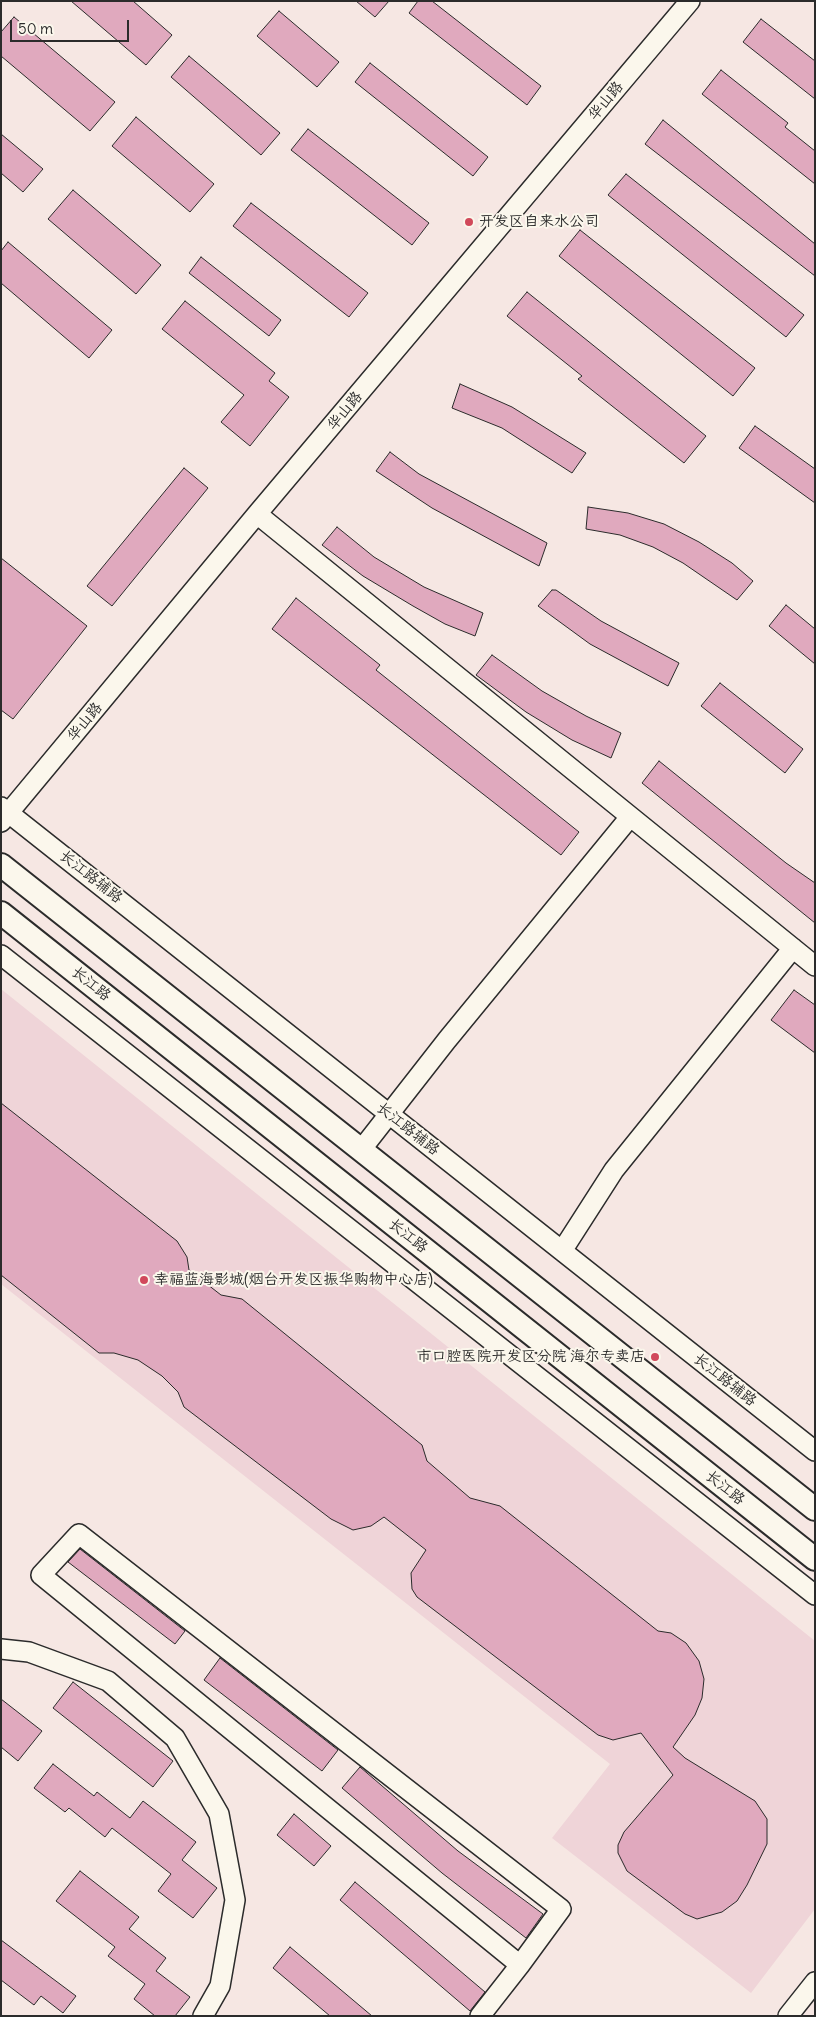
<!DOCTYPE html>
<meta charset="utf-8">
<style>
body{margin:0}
#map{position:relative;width:816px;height:2017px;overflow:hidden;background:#f6e7e3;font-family:Delius,sans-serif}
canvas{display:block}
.frame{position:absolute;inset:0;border:2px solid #2b2b2b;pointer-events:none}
.scale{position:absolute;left:10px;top:20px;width:119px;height:22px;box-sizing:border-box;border:2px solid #2b2b2b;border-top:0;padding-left:6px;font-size:15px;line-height:18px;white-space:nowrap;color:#2b2b2b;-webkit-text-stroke:4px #fbf7ec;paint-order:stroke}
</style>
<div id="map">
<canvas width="816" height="2017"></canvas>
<div class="frame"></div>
<div class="scale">50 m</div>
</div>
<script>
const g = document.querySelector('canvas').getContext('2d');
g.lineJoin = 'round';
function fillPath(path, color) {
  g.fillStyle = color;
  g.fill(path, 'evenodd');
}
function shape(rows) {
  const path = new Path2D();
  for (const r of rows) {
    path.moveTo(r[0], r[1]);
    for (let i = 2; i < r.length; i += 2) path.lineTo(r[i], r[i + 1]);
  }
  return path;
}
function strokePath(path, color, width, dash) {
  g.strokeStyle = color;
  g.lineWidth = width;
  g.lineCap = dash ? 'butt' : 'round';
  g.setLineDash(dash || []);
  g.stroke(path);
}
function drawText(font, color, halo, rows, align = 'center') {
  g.font = font + ' Delius,"LXGW WenKai TC",sans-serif';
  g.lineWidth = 4;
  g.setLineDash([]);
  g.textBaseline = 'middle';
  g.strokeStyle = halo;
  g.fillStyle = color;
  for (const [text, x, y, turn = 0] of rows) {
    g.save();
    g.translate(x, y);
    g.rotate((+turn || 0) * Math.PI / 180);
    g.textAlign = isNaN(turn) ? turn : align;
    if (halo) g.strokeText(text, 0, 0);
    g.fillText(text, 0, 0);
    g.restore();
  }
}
const built = shape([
 [1,989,815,1641,815,1909,751,1993,552,1838,610,1764,1,1284]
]);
const building = shape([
 [71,1,133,1,172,35,146,65,71,1],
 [356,1,389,1,375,17,356,1],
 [418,1,432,1,541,86,527,105,409,13,418,1],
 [279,11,339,62,317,87,257,36,279,11],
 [14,17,115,102,90,131,1,56,1,32,14,17],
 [761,19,815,61,815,99,743,42,761,19],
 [189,56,280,133,261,155,171,77,189,56],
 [370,63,488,157,473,176,355,82,370,63],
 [721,70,788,123,785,127,815,151,815,184,702,94,721,70],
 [136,117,214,184,190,212,112,146,136,117],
 [663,120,815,244,815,276,645,144,663,120],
 [308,129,429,223,412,245,291,150,308,129],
 [1,134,43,169,23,192,1,173,1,134],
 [626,174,804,315,786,337,608,195,626,174],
 [73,190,161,265,136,294,48,219,73,190],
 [251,203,368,293,349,317,233,226,251,203],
 [580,230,755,368,733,396,559,256,580,230],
 [8,242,112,330,89,358,1,283,1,251,8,242],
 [201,257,281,320,269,336,189,273,201,257],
 [527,292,706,436,684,463,578,379,582,376,507,316,527,292],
 [185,301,275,373,269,381,289,397,250,446,221,422,244,395,162,329,185,301],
 [460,384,512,407,586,453,572,473,502,428,452,408,460,384],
 [755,426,815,469,815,503,739,448,755,426],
 [390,452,419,474,547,543,539,566,432,508,376,471,390,452],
 [184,468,208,488,112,606,87,586,184,468],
 [588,507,628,513,664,524,699,542,732,563,753,581,737,600,683,563,653,547,620,535,586,529,588,507],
 [337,527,374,557,424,587,483,613,475,636,445,624,413,606,363,576,322,545,337,527],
 [1,558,87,626,13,719,1,710,1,558],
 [552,590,556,590,601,621,679,663,668,686,590,644,538,606,552,590],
 [296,598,380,665,376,670,579,832,561,855,272,629,296,598],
 [786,605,815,629,815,664,769,626,786,605],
 [492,655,542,691,586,716,621,733,611,758,572,740,526,712,476,675,492,655],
 [720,683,803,749,785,773,701,706,720,683],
 [659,761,786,863,815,883,815,923,642,783,659,761],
 [794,990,815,1005,815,1053,771,1020,794,990],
 [1,1103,177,1241,187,1257,189,1270,221,1295,242,1299,422,1445,427,1461,470,1498,500,1506,658,1631,671,1633,686,1643,699,1661,704,1679,702,1698,695,1715,673,1747,685,1758,755,1801,767,1819,767,1844,747,1885,737,1901,722,1912,697,1919,685,1914,627,1871,618,1853,618,1845,624,1832,673,1775,641,1733,613,1740,598,1735,417,1597,412,1589,411,1573,426,1550,384,1517,371,1526,353,1530,331,1519,184,1407,178,1392,162,1376,138,1360,114,1353,99,1353,1,1275,1,1103],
 [80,1549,185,1631,175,1644,68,1562,80,1549],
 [220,1658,338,1750,322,1771,204,1680,220,1658],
 [73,1682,173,1761,153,1787,53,1708,73,1682],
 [1,1699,42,1731,18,1761,1,1747,1,1699],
 [53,1764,94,1796,97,1792,130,1818,143,1801,196,1842,182,1860,217,1888,193,1918,158,1891,171,1874,112,1828,105,1837,69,1808,65,1812,34,1788,53,1764],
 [360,1767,458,1851,543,1914,526,1938,442,1873,342,1788,360,1767],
 [294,1814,331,1846,314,1866,277,1835,294,1814],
 [80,1871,139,1917,129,1929,166,1958,156,1971,190,1997,175,2016,155,2016,134,1999,145,1984,108,1956,115,1947,56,1901,80,1871],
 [355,1882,485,1992,470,2011,340,1900,355,1882],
 [1,1940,76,1996,63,2013,41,1996,34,2005,1,1980,1,1940],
 [290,1947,372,2016,330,2016,273,1968,290,1947]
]);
const minor = shape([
 [257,514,815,966],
 [1,807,815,1451],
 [1,822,257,514,690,1],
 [1,955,815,1595],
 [361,1150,447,1040,630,817],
 [562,1251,614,1170,793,948],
 [1,1649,29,1652,108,1681,175,1738,219,1814,235,1900,220,1986,203,2016],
 [480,2016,520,1965,561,1909,79,1534,41,1575,520,1965],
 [788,2016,815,1982]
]);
const major = shape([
 [1,865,815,1509],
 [1,913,815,1559]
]);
const markers = [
 [469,222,5,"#d1495b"],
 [144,1280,5,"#d1495b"],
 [655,1357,5,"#d1495b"]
];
const streetNames = [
 ["华山路",606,101,-50],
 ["华山路",345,411,-50],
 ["华山路",85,722,-50],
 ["长江路辅路",91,877,38],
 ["长江路",91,984,38],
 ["长江路辅路",408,1129,38],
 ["长江路",408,1236,38],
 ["长江路辅路",725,1380,38],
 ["长江路",725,1488,38]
];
const poiNames = [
 ["开发区自来水公司",479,222],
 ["幸福蓝海影城(烟台开发区振华购物中心店)",154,1280],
 ["市口腔医院开发区分院 海尔专卖店",645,1357,"right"]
];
fillPath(built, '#efd4d8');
fillPath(building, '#e0a9be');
strokePath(building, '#2b2b2b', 1);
strokePath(minor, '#2b2b2b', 22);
strokePath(major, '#2b2b2b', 26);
strokePath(minor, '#fbf7ec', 19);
strokePath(major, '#fbf7ec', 22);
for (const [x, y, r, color] of markers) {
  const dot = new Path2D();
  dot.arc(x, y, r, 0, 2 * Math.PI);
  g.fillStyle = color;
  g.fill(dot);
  strokePath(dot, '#fbf7ec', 2);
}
drawText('15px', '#2b2b2b', '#fbf7ec', streetNames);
drawText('15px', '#2b2b2b', '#fbf7ec', poiNames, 'left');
</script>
